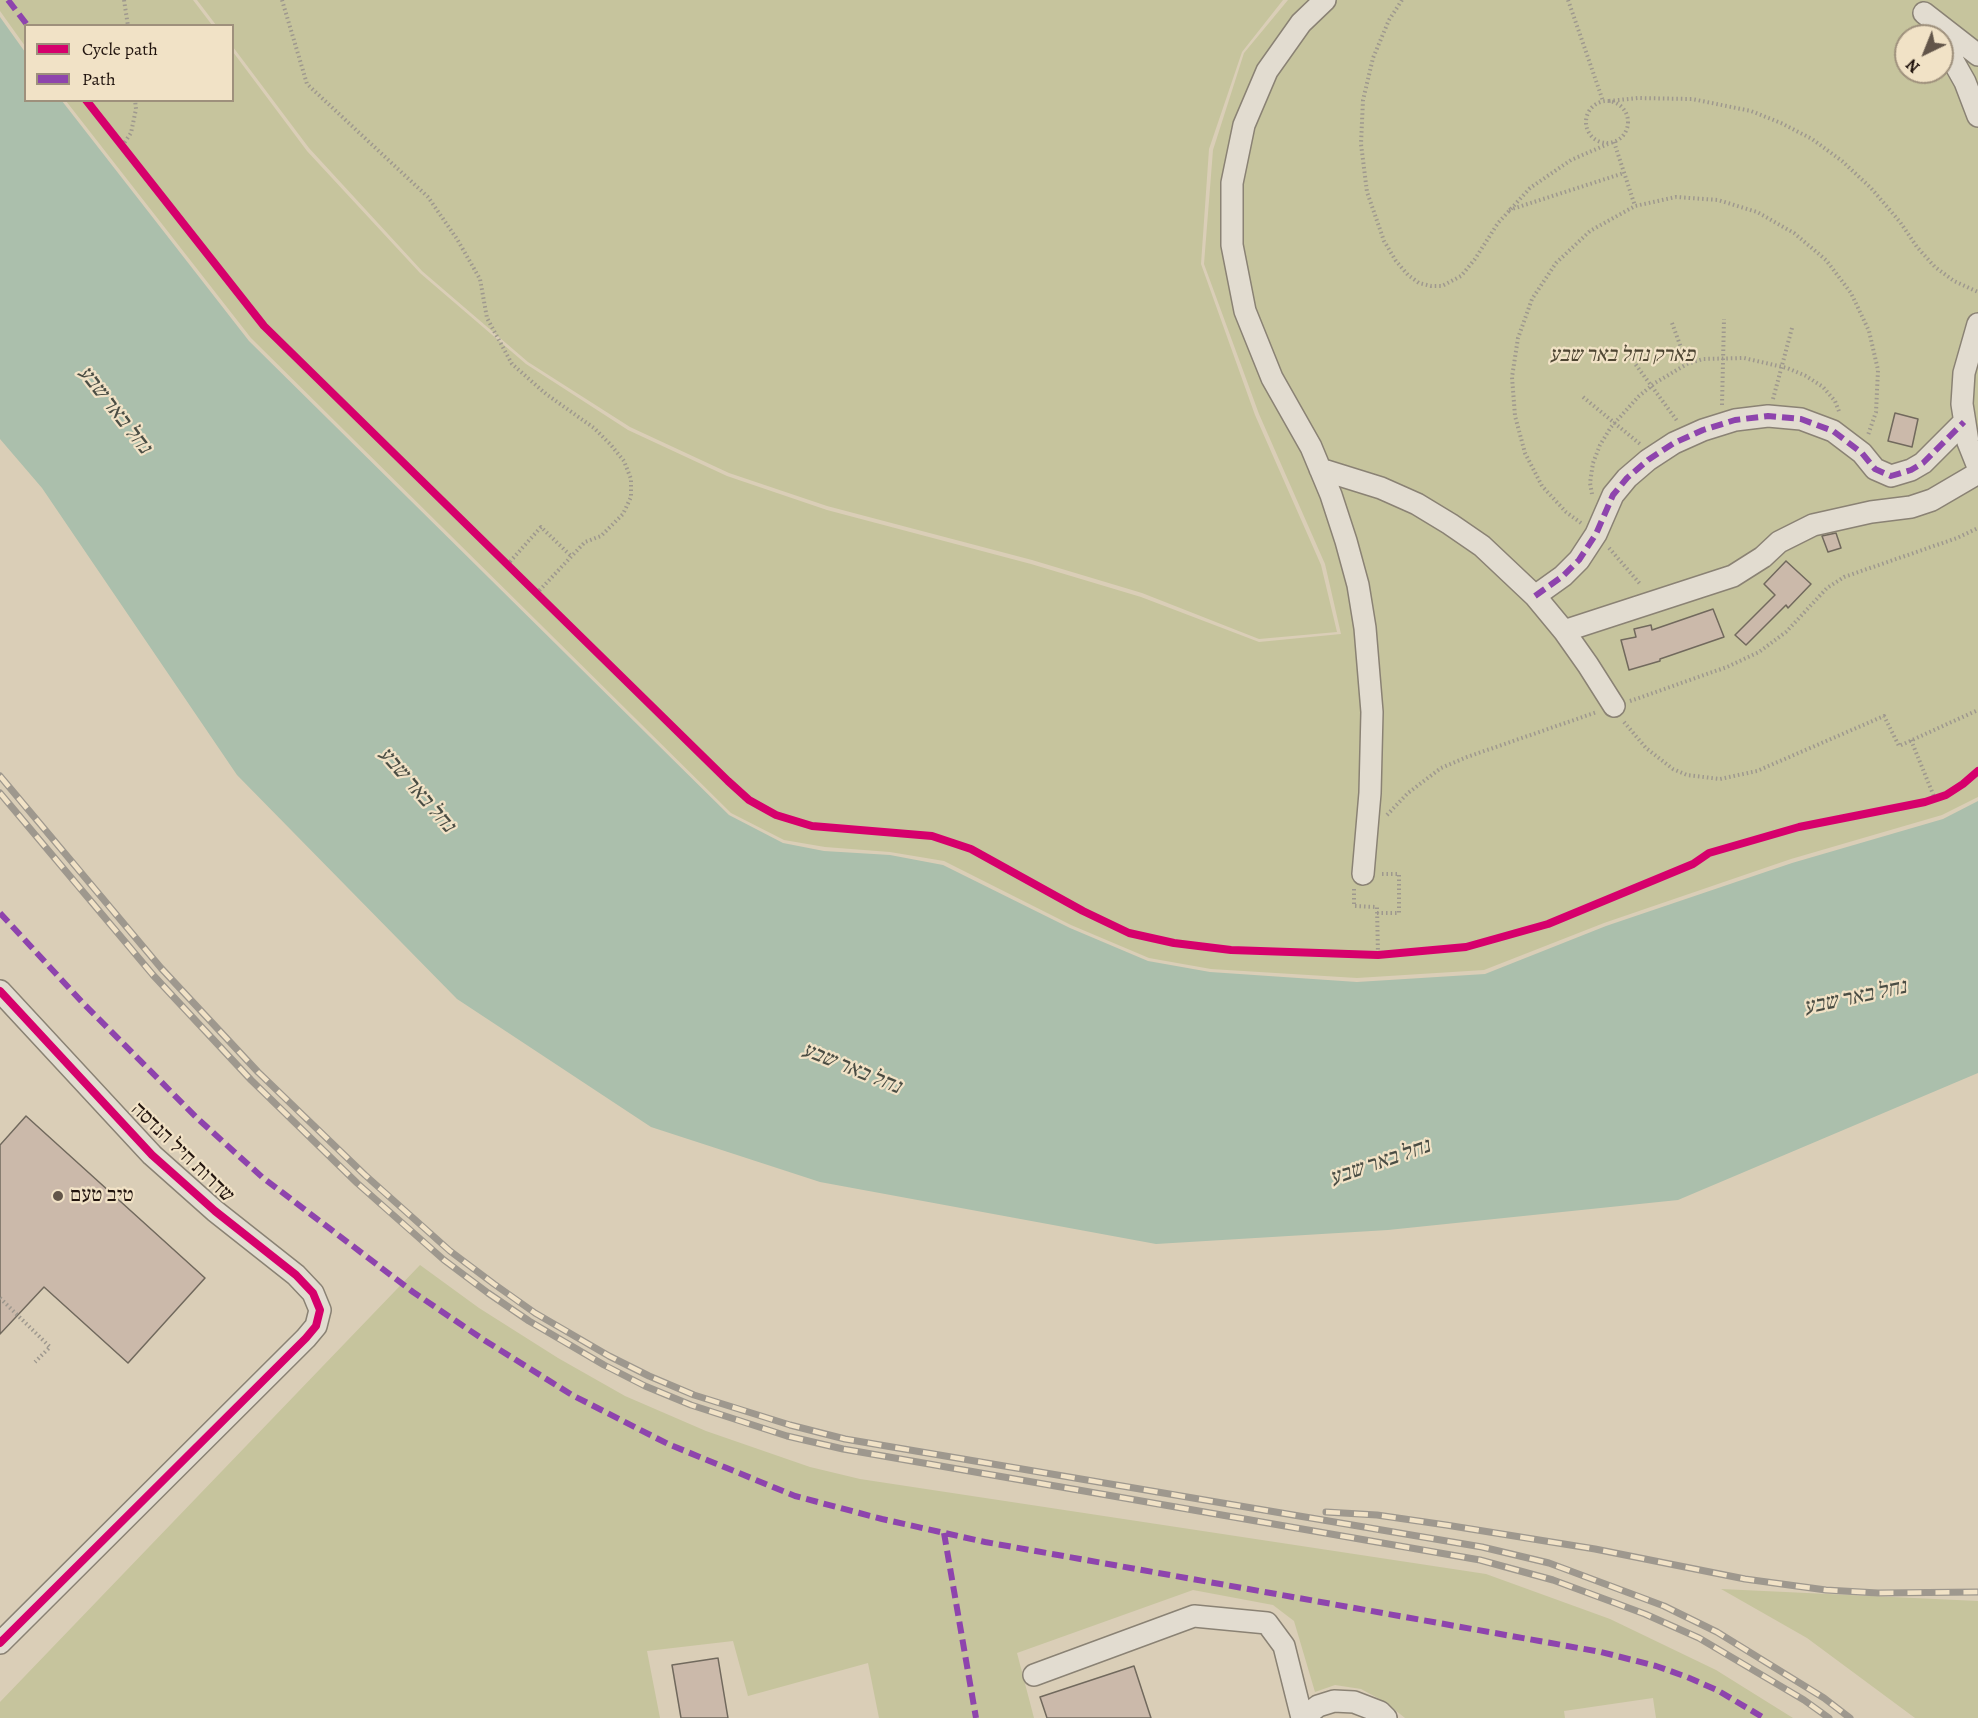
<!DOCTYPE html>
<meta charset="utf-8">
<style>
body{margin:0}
#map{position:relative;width:1978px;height:1718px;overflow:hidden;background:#daceb7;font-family:Alegreya,serif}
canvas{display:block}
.legend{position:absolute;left:24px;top:24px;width:210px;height:78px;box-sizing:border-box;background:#f1e2c6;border:2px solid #9e907c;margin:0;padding:8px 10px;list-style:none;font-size:18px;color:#21140e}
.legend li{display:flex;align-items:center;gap:12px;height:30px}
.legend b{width:30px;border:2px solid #9e907c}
.north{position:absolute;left:1894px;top:24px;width:60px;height:60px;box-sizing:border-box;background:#f1e2c6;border:2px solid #9e907c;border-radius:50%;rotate:223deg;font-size:16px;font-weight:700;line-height:24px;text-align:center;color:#21140e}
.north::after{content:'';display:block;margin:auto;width:21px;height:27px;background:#625549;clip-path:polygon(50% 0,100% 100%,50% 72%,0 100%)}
</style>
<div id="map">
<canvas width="1978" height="1718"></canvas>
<ul class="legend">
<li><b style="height:8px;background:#d6006c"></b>Cycle path</li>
<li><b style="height:8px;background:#8e44ad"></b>Path</li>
</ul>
<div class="north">N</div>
</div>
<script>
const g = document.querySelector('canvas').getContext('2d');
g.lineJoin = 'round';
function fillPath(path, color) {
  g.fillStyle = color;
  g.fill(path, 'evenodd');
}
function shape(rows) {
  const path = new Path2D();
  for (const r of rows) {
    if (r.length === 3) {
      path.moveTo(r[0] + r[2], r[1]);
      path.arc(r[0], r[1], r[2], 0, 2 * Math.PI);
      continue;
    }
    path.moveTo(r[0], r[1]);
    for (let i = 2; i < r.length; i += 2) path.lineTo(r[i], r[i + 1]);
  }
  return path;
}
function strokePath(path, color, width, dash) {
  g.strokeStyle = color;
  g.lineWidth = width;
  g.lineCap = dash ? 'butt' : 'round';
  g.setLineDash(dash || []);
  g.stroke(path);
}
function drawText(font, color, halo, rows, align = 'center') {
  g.font = font + ' Alegreya,"Frank Ruhl Libre",serif';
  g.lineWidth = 4.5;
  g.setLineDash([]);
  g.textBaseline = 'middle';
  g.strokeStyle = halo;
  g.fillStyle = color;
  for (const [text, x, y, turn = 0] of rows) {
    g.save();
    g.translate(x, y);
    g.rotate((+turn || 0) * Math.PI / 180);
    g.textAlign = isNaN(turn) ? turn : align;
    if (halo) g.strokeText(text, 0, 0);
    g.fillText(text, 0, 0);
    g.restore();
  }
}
const green = shape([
 [0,0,193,0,212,25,26,26,25,46,0,11],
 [197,0,1283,0,1242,52,1209,149,1201,264,1255,415,1321,565,1337,632,1259,639,1142,593,1032,560,827,506,729,473,630,427,528,362,422,271,309,148,233,47,232,26,216,25],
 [1288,0,1978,0,1978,797,1942,815,1791,859,1604,923,1484,970,1357,978,1211,969,1149,958,1071,925,944,861,890,852,825,847,784,840,731,813,251,338,66,101,232,100,233,52,307,151,420,273,526,364,628,430,727,476,827,510,1031,564,1141,597,1259,642,1341,634,1325,564,1259,414,1204,264,1213,150,1244,53],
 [1906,36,1942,36,1942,72,1906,72],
 [420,1265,479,1308,558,1358,625,1396,706,1431,810,1467,860,1479,1486,1574,1610,1619,1716,1670,1793,1718,1656,1718,1653,1698,1564,1711,1565,1718,1405,1718,1385,1702,1361,1689,1335,1685,1315,1692,1294,1621,1273,1605,1193,1590,1017,1653,1034,1718,879,1718,868,1663,748,1696,733,1641,647,1651,660,1718,0,1718,0,1702],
 [1721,1589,1978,1601,1978,1718,1915,1718,1807,1638]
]);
const water = shape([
 [0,17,25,52,26,100,62,101,249,341,729,815,783,843,824,851,890,855,943,865,1070,928,1148,961,1210,972,1357,982,1485,974,1606,926,1792,863,1943,819,1978,801,1978,1073,1678,1200,1388,1230,1156,1244,820,1182,651,1127,457,999,237,775,42,488,0,439]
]);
const building = shape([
 [1895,413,1918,419,1912,447,1888,441,1895,413],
 [1836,533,1841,548,1828,552,1822,536,1836,533],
 [1786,561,1811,584,1788,608,1786,605,1746,645,1735,635,1775,595,1764,584,1786,561],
 [1713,609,1724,637,1660,659,1660,661,1629,670,1621,640,1636,637,1634,629,1651,625,1652,630,1713,609],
 [26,1116,205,1278,128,1363,44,1287,0,1334,0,1145,26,1116],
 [718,1658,728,1718,681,1718,672,1665,718,1658],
 [1134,1666,1151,1718,1047,1718,1040,1697,1134,1666]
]);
const path = shape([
 [124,0,128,26],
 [282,0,307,84,428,197,457,239,480,279,487,318,512,364,546,394,594,428,611,445,624,461,631,479,631,497,623,514,601,536,585,542,537,593],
 [1402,0,1389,20,1373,58,1363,100,1361,144,1367,192,1384,241,1396,261,1408,275,1419,283,1431,286,1442,286,1461,276,1475,259,1498,223,1530,188,1571,160,1608,144],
 [1568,0,1603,101],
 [1607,122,21],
 [1609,101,1638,98,1692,99,1751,111,1781,123,1812,139,1842,161,1871,188,1900,222,1917,247,1935,267,1954,281,1978,292],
 [1614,142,1635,206],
 [122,146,131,133,136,109,135,100],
 [1509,210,1624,173],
 [1672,323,1687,364],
 [1625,350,1678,422],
 [1583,397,1640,444],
 [1773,399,1792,328],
 [1722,405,1724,319],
 [1592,494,1590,483,1593,463,1600,445,1611,427,1639,396,1655,383,1687,364,1703,359,1744,358,1787,368,1806,376,1823,387,1835,401,1840,414],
 [1581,523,1566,512,1542,486,1525,453,1515,416,1512,377,1518,338,1532,299,1556,263,1590,231,1635,206,1676,197,1718,200,1757,212,1794,233,1826,260,1851,293,1869,331,1878,370,1876,412,1868,435],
 [1609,548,1641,585],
 [507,565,541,527,572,557],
 [1630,701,1727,667,1759,652,1786,632,1827,588,1844,577,1957,538,1978,528],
 [1624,722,1646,748,1673,769,1687,775,1720,779,1757,771,1884,716,1899,746,1978,710],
 [1911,740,1935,799],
 [1387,815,1408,793,1441,768,1467,757,1597,712],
 [1354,889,1354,906,1377,907,1378,955],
 [1377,913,1399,913,1399,874,1382,874],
 [0,1298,50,1347,35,1362]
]);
const minor = shape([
 [1325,0,1301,23,1267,71,1244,125,1232,183,1232,245,1245,311,1272,378,1311,447,1331,495,1346,541,1358,585,1365,628,1372,712,1370,793,1363,874],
 [1924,13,1978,55],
 [1942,41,1965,82,1978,116],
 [1978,324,1964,373,1962,404,1968,442,1978,467],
 [1320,469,1381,488,1417,504,1450,524,1482,546,1535,596,1564,631,1588,665,1614,706],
 [1535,596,1563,576,1579,560,1596,534,1613,495,1627,478,1648,460,1674,443,1703,430,1735,420,1768,416,1801,419,1833,431,1862,453,1875,469,1891,476,1911,470,1923,463,1964,422],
 [1564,631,1733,576,1763,557,1779,542,1813,525,1871,512,1911,507,1932,500,1978,473],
 [0,991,152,1155,215,1211,296,1275,313,1293,320,1310,316,1326,306,1338,0,1643],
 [1034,1675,1194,1616,1267,1623,1284,1646,1302,1718],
 [1303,1718,1318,1706,1334,1701,1354,1702,1380,1712,1386,1718]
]);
const rail = shape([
 [0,776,161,968,258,1072,365,1175,450,1251,494,1284,535,1313,609,1356,649,1376,694,1395,790,1425,845,1439,1482,1547,1549,1563,1664,1606,1717,1632,1824,1698,1850,1718],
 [0,793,153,975,251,1080,357,1183,444,1260,488,1293,529,1321,604,1365,645,1386,691,1405,787,1436,843,1449,1480,1560,1553,1580,1645,1614,1699,1638,1804,1700,1829,1718],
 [1326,1512,1377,1515,1446,1525,1595,1549,1745,1579,1826,1590,1878,1593,1978,1592]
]);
const quiet = shape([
 [8,0,28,26],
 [1535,596,1563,576,1579,560,1596,534,1613,495,1627,478,1648,460,1674,443,1703,430,1735,420,1768,416,1801,419,1833,431,1862,453,1875,469,1891,476,1911,470,1923,463,1964,422],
 [0,913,82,1002,197,1118,262,1177,413,1292,484,1340,572,1395,668,1444,795,1496,882,1519,985,1542,1601,1652,1656,1666,1687,1677,1717,1690,1764,1718],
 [944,1533,976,1718]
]);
const cycleway = shape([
 [86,100,264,326,728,781,749,800,776,815,812,826,932,836,971,849,1083,911,1129,933,1174,943,1231,950,1378,955,1466,947,1548,924,1693,864,1709,853,1799,827,1925,802,1946,795,1963,784,1978,771],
 [0,991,152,1155,215,1211,296,1275,313,1293,320,1310,316,1326,306,1338,0,1643]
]);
const markers = [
 [58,1196,6,"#625549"]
];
const parkNames = [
 ["פארק נחל באר שבע",1622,356]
];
const streetNames = [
 ["שדרות חיל הנדסה",182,1153,44]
];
const poiNames = [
 ["טיב טעם",70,1196]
];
const waterNames = [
 ["נחל באר שבע",114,410,52],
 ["נחל באר שבע",416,790,49],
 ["נחל באר שבע",1855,998,-12],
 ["נחל באר שבע",851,1069,22],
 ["נחל באר שבע",1380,1163,-19]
];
fillPath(green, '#c6c49d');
fillPath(water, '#abbfac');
fillPath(building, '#cbb9aa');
strokePath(building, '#71695d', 1.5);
strokePath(minor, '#8a8274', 24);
strokePath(path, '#9e988e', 4, [1.5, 3]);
strokePath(minor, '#e2dcd0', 21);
strokePath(rail, '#9e988e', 7);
strokePath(rail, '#f1e2c6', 4.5, [14]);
strokePath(quiet, '#8e44ad', 6, [12, 6]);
strokePath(cycleway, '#d6006c', 8);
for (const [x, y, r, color] of markers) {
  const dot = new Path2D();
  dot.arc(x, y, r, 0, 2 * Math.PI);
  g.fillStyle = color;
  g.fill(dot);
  strokePath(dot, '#f1e2c6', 2);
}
drawText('italic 21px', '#4e4633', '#f1e2c6', parkNames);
drawText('21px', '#21140e', '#f1e2c6', streetNames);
drawText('21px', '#21140e', '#f1e2c6', poiNames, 'left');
drawText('italic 22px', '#4a4d44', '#f1e2c6', waterNames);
</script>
